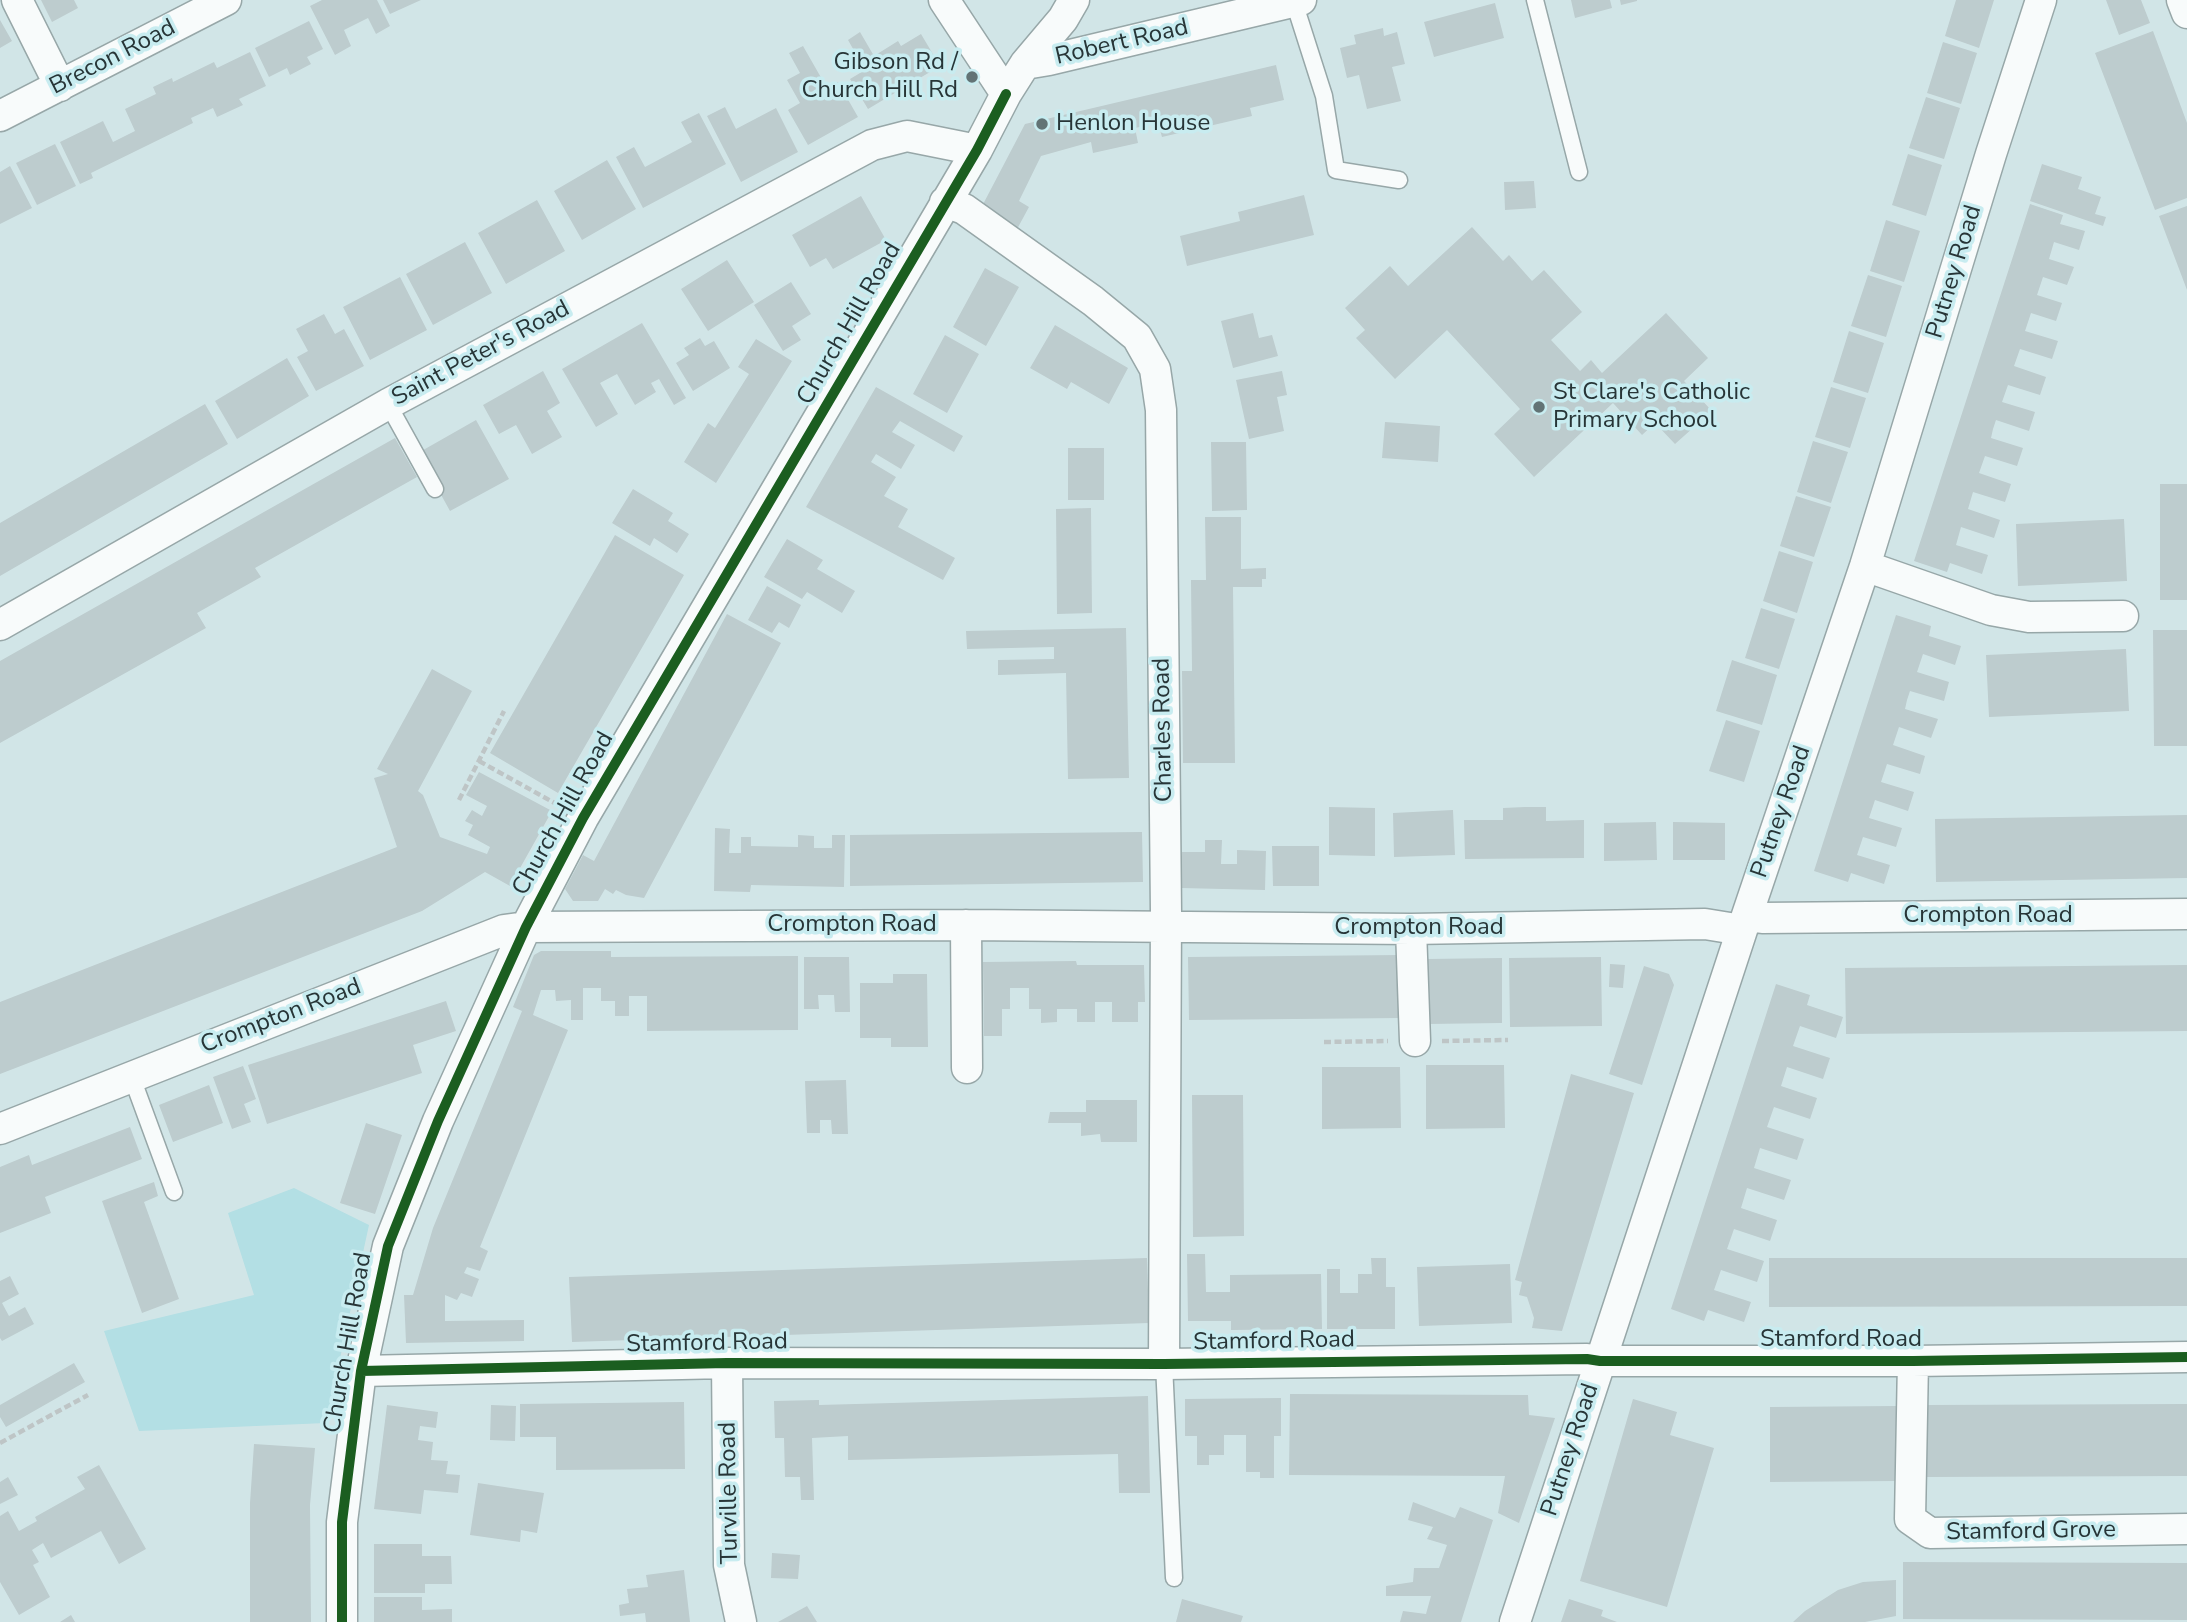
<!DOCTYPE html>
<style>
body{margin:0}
canvas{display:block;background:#d1e5e7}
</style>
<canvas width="2187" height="1622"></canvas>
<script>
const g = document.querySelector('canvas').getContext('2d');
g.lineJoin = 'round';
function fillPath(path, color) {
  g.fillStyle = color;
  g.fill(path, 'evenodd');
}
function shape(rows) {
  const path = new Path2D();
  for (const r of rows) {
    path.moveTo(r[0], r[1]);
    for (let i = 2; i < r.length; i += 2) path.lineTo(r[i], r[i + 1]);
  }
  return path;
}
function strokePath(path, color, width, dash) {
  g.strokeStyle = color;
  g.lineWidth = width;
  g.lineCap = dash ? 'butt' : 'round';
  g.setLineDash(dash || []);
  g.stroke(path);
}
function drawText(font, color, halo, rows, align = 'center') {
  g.font = font + ' "Nunito Sans",sans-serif';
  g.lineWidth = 7;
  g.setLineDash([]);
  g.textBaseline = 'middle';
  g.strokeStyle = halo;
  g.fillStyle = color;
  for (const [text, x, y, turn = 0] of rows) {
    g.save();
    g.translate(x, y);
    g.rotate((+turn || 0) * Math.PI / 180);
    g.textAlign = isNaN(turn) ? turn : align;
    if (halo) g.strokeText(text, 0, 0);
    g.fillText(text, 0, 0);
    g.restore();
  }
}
const green = shape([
 [294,1188,369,1225,326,1423,139,1431,104,1331,254,1295,228,1213]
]);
const building = shape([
 [41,0,74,0,78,8,52,22],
 [322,0,377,0,390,26,376,34,368,18,344,30,351,46,335,55,310,6],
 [383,0,421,0,390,14],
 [1571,0,1610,0,1612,8,1575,18],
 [1620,0,1637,0,1637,1,1621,5],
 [1956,0,1994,0,1979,48,1945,36],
 [2106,0,2141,0,2150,23,2119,35],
 [1495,3,1504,38,1434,57,1424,22],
 [0,20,12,41,0,48],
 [309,21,323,49,307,57,311,64,290,75,287,68,269,77,255,48],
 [1383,28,1384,36,1397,32,1405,64,1392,67,1401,101,1367,109,1359,75,1347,78,1340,48,1356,44,1354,35],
 [2153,31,2187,123,2187,198,2155,210,2095,53],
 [860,32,874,56,898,41,901,46,921,34,940,66,868,109,850,79,865,70,848,40],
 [1943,42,1977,53,1961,104,1927,93],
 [803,46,827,88,838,82,858,117,808,145,788,110,800,103,787,80,800,73,789,53],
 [250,52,266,86,239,99,243,105,217,117,213,108,191,118,193,123,91,173,93,178,80,184,60,142,103,121,113,142,135,131,125,109,156,94,153,87,172,78,173,82,214,62,217,68],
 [1276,65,1284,100,1250,108,1252,116,1162,137,1158,123,1135,128,1138,143,1093,153,1091,142,1041,156,1019,201,1029,207,1016,231,980,210,1025,124],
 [1926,97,1960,108,1944,159,1909,148],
 [725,107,736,129,776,108,798,152,741,182,707,116],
 [699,113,726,164,643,208,616,157,634,147,645,167,692,142,681,122],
 [55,144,76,186,37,205,16,163],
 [1908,154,1942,165,1926,216,1892,205],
 [607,160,636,209,582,240,554,191],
 [2042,164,2082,177,2078,189,2101,197,2095,214,2106,217,2103,226,2030,201],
 [10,166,32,208,0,224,0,172],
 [1534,181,1536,208,1505,210,1504,182],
 [1304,195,1314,235,1187,266,1180,236,1240,221,1238,212],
 [861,196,886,240,833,269,826,258,810,267,792,235],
 [537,200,565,251,506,284,478,233],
 [2030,204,2063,215,2060,224,2085,231,2079,250,2054,242,2049,259,2074,267,2067,285,2043,277,2037,295,2062,303,2056,321,2031,313,2025,331,2058,341,2052,359,2020,349,2014,366,2046,377,2040,395,2008,385,2002,402,2035,412,2029,431,1996,420,1993,429,1991,438,2023,448,2017,466,1985,456,1979,473,2011,484,2005,502,1973,492,1968,509,2000,520,1994,538,1961,527,1956,545,1988,555,1982,574,1950,563,1947,572,1914,561],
 [2187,206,2187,290,2159,216],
 [1886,220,1920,231,1904,282,1870,271],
 [1472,227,1503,261,1509,255,1532,281,1544,270,1582,312,1551,340,1580,371,1591,360,1602,373,1666,313,1708,358,1684,381,1712,411,1675,444,1655,423,1642,435,1613,403,1534,477,1494,434,1520,409,1447,330,1395,379,1356,338,1365,330,1345,308,1390,266,1408,286],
 [465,242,492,293,433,325,406,274],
 [727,260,754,302,708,331,681,289],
 [985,268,1019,287,986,346,953,327],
 [1868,275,1902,286,1886,337,1851,326],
 [400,277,427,330,370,360,343,307],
 [791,282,811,314,792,326,801,340,783,351,754,305],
 [1253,313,1259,338,1272,335,1278,356,1233,368,1221,321],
 [324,314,335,334,344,329,364,366,316,391,297,357,308,351,296,329],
 [642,323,686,398,674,405,659,379,651,383,656,392,635,405,617,374,600,383,618,414,596,427,562,369],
 [1055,325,1128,368,1109,404,1071,382,1067,389,1030,368],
 [1849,331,1884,343,1868,393,1833,382],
 [945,335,979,354,947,413,913,394],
 [700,338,705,346,714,341,730,368,693,391,676,363,689,355,684,348],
 [756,339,792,361,716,483,684,462,708,423,715,428,749,374,738,367],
 [287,358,309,396,237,439,215,401],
 [543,371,560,403,547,411,562,437,532,454,516,425,499,434,483,405],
 [1282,371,1287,395,1277,397,1284,431,1249,439,1236,380],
 [876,387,963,436,954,452,900,421,892,432,915,445,901,469,876,454,871,462,896,477,884,496,908,509,898,527,955,558,943,580,806,507],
 [1831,387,1866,398,1850,448,1815,437],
 [205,404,228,444,0,576,0,523],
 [476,420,509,479,450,511,418,453],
 [1385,422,1440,426,1438,462,1382,458],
 [395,438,417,477,255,568,261,577,197,613,206,628,0,743,0,661],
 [1813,441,1848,452,1831,503,1797,492],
 [1211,442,1246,442,1247,510,1212,511],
 [1068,448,1104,448,1104,500,1068,500],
 [2160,484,2187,484,2187,600,2160,600],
 [633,489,673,513,668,521,689,534,677,553,654,538,650,546,612,523],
 [1796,496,1831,507,1814,557,1780,546],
 [1091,508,1092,613,1057,614,1056,509],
 [1205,517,1241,517,1241,569,1266,568,1266,579,1262,579,1262,587,1233,587,1235,763,1183,763,1182,671,1192,671,1191,580,1206,580],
 [2124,519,2127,581,2018,586,2016,524],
 [615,535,684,575,558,793,490,753],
 [787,539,823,560,817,569,855,591,842,613,807,592,802,599,764,577],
 [1779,551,1813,562,1797,613,1763,601],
 [767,586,801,605,789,628,779,622,772,633,748,620],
 [1761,608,1795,619,1779,669,1745,658],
 [727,614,781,643,644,898,626,895,616,890,613,894,605,889,598,901,573,901,565,889,583,855,594,861],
 [1896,615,1931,626,1929,636,1961,646,1955,665,1923,654,1917,672,1949,682,1944,701,1910,691,1907,700,1905,709,1938,719,1931,738,1899,727,1893,745,1925,756,1920,774,1887,764,1881,782,1914,792,1908,811,1875,800,1869,818,1902,828,1896,847,1863,837,1857,855,1890,865,1884,884,1851,873,1848,882,1814,871],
 [1126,628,1129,778,1068,779,1066,673,998,675,998,660,1054,659,1054,647,967,649,966,631],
 [2153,630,2187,630,2187,746,2154,746],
 [2126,649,2129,711,1989,717,1986,655],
 [1732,660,1777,675,1762,725,1716,711],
 [432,669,472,691,418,791,423,795,440,837,487,854,490,847,468,835,473,825,465,821,472,810,482,816,487,806,466,795,479,772,552,811,510,886,485,872,422,911,0,1074,0,1002,397,847,374,778,388,774,377,769],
 [1726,720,1760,731,1744,782,1709,771],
 [1329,807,1375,808,1375,856,1329,855],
 [1525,807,1546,807,1546,821,1584,820,1584,858,1465,859,1464,820,1503,820,1503,808],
 [1453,810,1455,855,1394,857,1393,813],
 [2187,815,2187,878,1936,882,1935,819],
 [1656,822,1657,860,1604,861,1604,823],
 [1673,822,1725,823,1725,860,1673,860],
 [715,828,730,829,729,853,741,853,741,837,751,837,751,846,798,847,798,835,814,836,814,848,832,848,832,835,845,835,844,887,751,885,750,892,714,891],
 [1142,832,1143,882,850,886,850,835],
 [1205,840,1222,840,1221,864,1237,864,1237,850,1266,851,1265,890,1181,888,1182,852,1205,852],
 [1272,846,1319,846,1319,886,1273,886],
 [541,951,611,951,611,957,798,956,798,1030,647,1031,647,996,629,996,629,1016,615,1016,615,1001,601,1001,601,988,583,988,583,1020,571,1020,571,1000,556,1001,555,990,541,990,533,1015,568,1030,480,1247,488,1251,480,1271,467,1267,464,1273,479,1279,472,1297,461,1293,457,1300,445,1295,445,1321,524,1320,524,1341,406,1343,404,1295,413,1295,433,1228,522,1011,513,1007,534,955],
 [1401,955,1401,1018,1189,1020,1188,957],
 [804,957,849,957,850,1012,835,1012,834,995,818,995,819,1009,804,1009],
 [1601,957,1602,1026,1510,1027,1509,958],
 [1502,958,1502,1023,1427,1024,1427,959],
 [1076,961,1077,965,1144,965,1145,1002,1138,1002,1138,1022,1112,1022,1112,1002,1095,1002,1095,1022,1077,1022,1077,1009,1057,1009,1057,1022,1041,1023,1041,1009,1029,1009,1029,988,1010,988,1010,1009,1002,1009,1002,1036,984,1036,983,962],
 [1610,964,1625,965,1623,988,1609,987],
 [2187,965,2187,1031,1846,1034,1845,968],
 [1644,966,1669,974,1674,985,1642,1085,1609,1074],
 [893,974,927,974,928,1047,891,1047,891,1038,860,1038,860,983,893,983],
 [1776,984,1810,995,1807,1005,1843,1017,1836,1038,1800,1026,1793,1046,1830,1058,1823,1079,1787,1067,1781,1086,1817,1098,1810,1119,1774,1107,1767,1127,1804,1139,1797,1160,1760,1148,1754,1168,1791,1180,1784,1200,1747,1188,1741,1208,1777,1220,1770,1241,1734,1229,1727,1249,1764,1261,1757,1282,1721,1270,1714,1290,1751,1302,1744,1322,1708,1310,1704,1321,1671,1309],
 [446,1001,456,1031,413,1045,422,1073,267,1124,248,1065],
 [1426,1065,1504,1065,1505,1128,1426,1129],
 [243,1066,256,1099,244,1104,251,1122,232,1129,213,1077],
 [1322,1067,1400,1067,1401,1128,1322,1129],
 [1571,1074,1634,1093,1562,1331,1532,1328,1534,1318,1527,1297,1519,1295,1522,1282,1515,1280],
 [846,1080,848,1134,832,1134,831,1120,820,1120,820,1133,807,1133,805,1081],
 [209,1085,223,1123,173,1142,159,1105],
 [1192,1095,1243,1095,1244,1236,1193,1237],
 [1086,1100,1137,1100,1137,1142,1101,1142,1100,1134,1081,1136,1081,1123,1048,1123,1050,1112,1086,1112],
 [366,1123,402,1135,375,1214,340,1203],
 [130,1127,142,1159,45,1197,51,1213,0,1233,0,1167,29,1155,32,1165],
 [154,1182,158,1196,144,1202,179,1299,142,1313,102,1201],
 [1187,1254,1205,1254,1206,1292,1230,1292,1230,1275,1321,1274,1322,1329,1231,1330,1231,1321,1188,1321],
 [1147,1258,1149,1323,572,1342,569,1277],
 [1371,1258,1386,1258,1386,1287,1395,1287,1395,1329,1327,1329,1327,1269,1340,1269,1340,1293,1358,1293,1358,1274,1372,1274],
 [1769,1258,2187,1258,2187,1306,1769,1307],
 [1510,1264,1512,1323,1419,1326,1417,1267],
 [10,1276,19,1294,2,1303,9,1316,25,1307,34,1324,2,1341,0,1338,0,1281],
 [74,1363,85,1382,6,1427,0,1417,0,1405],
 [1290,1394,1528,1395,1529,1415,1555,1418,1519,1523,1498,1513,1505,1476,1289,1475],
 [1148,1396,1150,1493,1119,1493,1118,1454,848,1460,848,1436,812,1438,814,1500,801,1500,800,1477,785,1477,784,1438,775,1438,774,1401,819,1400,819,1405],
 [1281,1398,1281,1436,1274,1436,1274,1478,1260,1478,1260,1472,1246,1472,1246,1435,1224,1435,1224,1455,1209,1455,1209,1465,1197,1465,1197,1436,1185,1436,1185,1399],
 [1633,1399,1677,1412,1670,1435,1714,1448,1667,1607,1580,1581],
 [684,1402,685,1469,556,1470,556,1437,520,1437,520,1404],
 [2187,1404,2187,1476,1926,1477,1926,1405],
 [387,1405,438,1412,436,1428,420,1426,418,1440,433,1442,431,1460,448,1461,446,1474,460,1475,458,1493,424,1490,421,1514,374,1509],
 [491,1405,516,1406,515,1441,490,1440],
 [1896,1406,1897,1481,1770,1482,1770,1407],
 [254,1444,315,1448,310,1505,311,1622,250,1622,250,1503],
 [99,1465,146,1549,119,1564,101,1531,51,1558,43,1543,32,1550,39,1562,33,1565,50,1597,19,1615,0,1582,0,1516,8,1511,19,1531,37,1521,35,1517,85,1489,77,1477],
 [8,1477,18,1495,0,1504,0,1482],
 [478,1483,544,1493,537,1533,521,1530,520,1542,470,1535],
 [1413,1502,1455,1518,1460,1507,1493,1520,1461,1622,1400,1622,1403,1611,1426,1614,1431,1596,1386,1596,1386,1586,1413,1582,1414,1568,1439,1568,1447,1545,1427,1539,1433,1527,1408,1520],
 [374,1544,422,1544,422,1556,451,1556,452,1584,425,1584,425,1593,374,1593],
 [772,1553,800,1555,798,1579,771,1578],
 [1903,1562,2187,1563,2187,1620,1903,1619],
 [684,1570,690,1622,646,1622,645,1613,620,1616,619,1605,629,1603,627,1589,648,1587,646,1575],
 [1896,1580,1896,1616,1865,1622,1793,1622,1805,1611,1838,1590,1863,1582],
 [374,1597,422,1597,422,1610,452,1609,452,1622,374,1622],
 [1182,1599,1243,1616,1241,1622,1176,1622],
 [1569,1599,1603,1610,1601,1616,1617,1622,1561,1622],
 [807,1606,817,1622,778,1622],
 [71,1615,75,1622,60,1622]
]);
const path = shape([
 [479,761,560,806],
 [459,800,504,711],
 [1442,1041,1508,1040],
 [1324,1042,1388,1041],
 [0,1443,88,1395]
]);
const service = shape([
 [1535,0,1579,172],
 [1294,2,1324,96,1336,170,1399,180],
 [388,404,435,489],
 [131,1075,174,1192],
 [1164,1364,1174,1578]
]);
const minor = shape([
 [17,0,60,86],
 [944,0,1006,94],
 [2182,0,2187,13],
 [1025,64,1049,60,1301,0],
 [0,116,226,0],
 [945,202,964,209,1093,301,1137,337,1155,369,1161,410,1166,913,1164,1364],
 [1865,566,1991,610,2029,617,2123,616],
 [0,625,388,404,872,145,907,136,977,150],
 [1747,916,1762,918,2187,914],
 [966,925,967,1068],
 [1411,929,1415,1041],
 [0,1129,504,930,526,927,966,925,1411,929,1705,924,1742,930],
 [1913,1361,1910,1519,1930,1533,2187,1529],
 [727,1363,729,1565,741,1622],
 [361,1371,727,1363,1164,1364,1587,1359,1600,1361,1913,1361,2187,1357],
 [342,1622,342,1522,361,1371,388,1246,438,1121,526,927,583,818,977,150,1006,94,1025,64,1063,19,1074,0],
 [1515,1622,1742,930,1865,566,1991,154,2041,0]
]);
const cycleway = shape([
 [361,1371,727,1363,1164,1364,1587,1359,1600,1361,1913,1361,2187,1357],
 [342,1622,342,1522,361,1371,388,1246,438,1121,526,927,583,818,977,150,1006,94]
]);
const markers = [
 [972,77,7,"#627375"],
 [1042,124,7,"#627375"],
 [1539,407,7,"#627375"]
];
const streetNames = [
 ["Robert Road",1122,43,-13],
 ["Brecon Road",113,58,-27],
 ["Putney Road",1955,272,-73],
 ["Church Hill Road",850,324,-60],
 ["Saint Peter's Road",481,354,-28],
 ["Charles Road",1164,730,-91],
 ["Putney Road",1782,812,-71],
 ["Church Hill Road",564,814,-61],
 ["Crompton Road",1988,916],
 ["Crompton Road",852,925],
 ["Crompton Road",1419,928],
 ["Crompton Road",281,1017,-21],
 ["Stamford Road",1841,1340],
 ["Stamford Road",1274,1342,-1],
 ["Church Hill Road",349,1343,-80],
 ["Stamford Road",707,1344,-1],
 ["Putney Road",1571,1450,-72],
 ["Turville Road",730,1493,-91],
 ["Stamford Grove",2031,1532,-1]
];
const poiNames = [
 ["Gibson Rd /",958,63,"right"],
 ["Church Hill Rd",958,91,"right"],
 ["Henlon House",1056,124],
 ["St Clare's Catholic",1553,393],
 ["Primary School",1553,421]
];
fillPath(green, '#b3dfe4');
fillPath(building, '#bdccce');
strokePath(service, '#97a7a8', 19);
strokePath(minor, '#97a7a8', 33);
strokePath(path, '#bec5c6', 4.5, [7, 3.5]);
strokePath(service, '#f8fbfb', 16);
strokePath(minor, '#f8fbfb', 30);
strokePath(cycleway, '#1b5e20', 10);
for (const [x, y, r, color] of markers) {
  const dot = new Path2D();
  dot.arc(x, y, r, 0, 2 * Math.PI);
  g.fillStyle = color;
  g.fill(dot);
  strokePath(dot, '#c8ecf0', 2.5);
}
drawText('24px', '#273537', '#c8ecf0', streetNames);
drawText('24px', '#273537', '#c8ecf0', poiNames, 'left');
</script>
